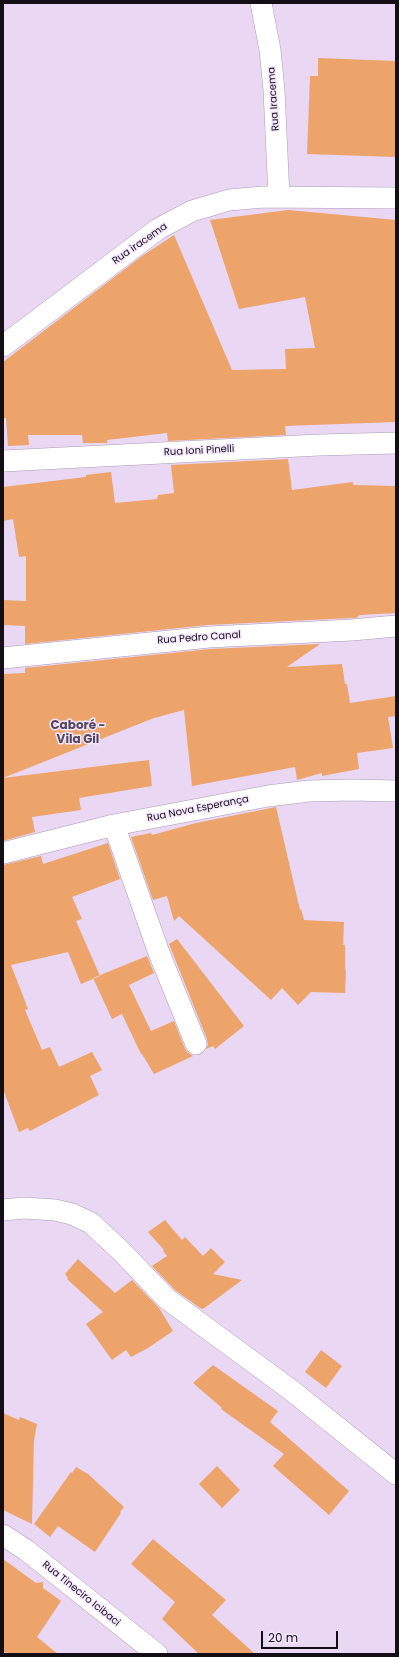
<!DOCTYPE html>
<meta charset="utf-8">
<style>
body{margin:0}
#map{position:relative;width:399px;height:1657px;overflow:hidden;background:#e9d7f3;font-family:Poppins,sans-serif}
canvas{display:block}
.frame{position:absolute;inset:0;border:4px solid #140e17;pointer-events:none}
.scale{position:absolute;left:261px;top:1631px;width:77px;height:18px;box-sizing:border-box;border:2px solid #140e17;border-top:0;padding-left:5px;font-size:12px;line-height:14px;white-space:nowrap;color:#140e17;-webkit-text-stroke:3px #f4e6fc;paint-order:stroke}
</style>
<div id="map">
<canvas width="399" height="1657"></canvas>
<div class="frame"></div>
<div class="scale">20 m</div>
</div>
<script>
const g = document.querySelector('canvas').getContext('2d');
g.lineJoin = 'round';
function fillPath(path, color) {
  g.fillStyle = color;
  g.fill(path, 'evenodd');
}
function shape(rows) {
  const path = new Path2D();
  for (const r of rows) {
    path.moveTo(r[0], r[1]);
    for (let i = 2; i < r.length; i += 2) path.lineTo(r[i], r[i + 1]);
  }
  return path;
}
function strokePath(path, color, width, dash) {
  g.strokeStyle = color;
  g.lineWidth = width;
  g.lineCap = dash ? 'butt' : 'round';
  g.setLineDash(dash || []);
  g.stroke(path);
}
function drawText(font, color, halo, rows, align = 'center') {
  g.font = font + ' Poppins,sans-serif';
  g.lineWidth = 3;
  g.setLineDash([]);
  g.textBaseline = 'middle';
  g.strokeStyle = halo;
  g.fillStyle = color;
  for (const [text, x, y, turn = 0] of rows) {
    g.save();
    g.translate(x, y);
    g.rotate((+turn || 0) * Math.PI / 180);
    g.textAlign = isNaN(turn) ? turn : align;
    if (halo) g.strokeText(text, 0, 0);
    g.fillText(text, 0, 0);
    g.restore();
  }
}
const building = shape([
 [318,58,396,61,396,157,307,154,310,76,318,76],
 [288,210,396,220,396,422,285,426,286,435,168,441,167,433,107,440,107,443,83,443,82,435,28,435,29,445,8,446,6,418,3,418,3,362,142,256,174,235,232,370,286,369,285,349,315,348,305,297,239,309,210,220],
 [288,459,292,490,353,482,353,485,396,486,396,613,360,615,356,618,351,618,208,625,25,644,25,626,3,625,3,600,26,601,26,556,19,557,13,519,3,521,3,487,86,477,86,475,111,472,115,503,157,499,158,495,174,493,171,465],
 [320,644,287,667,342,664,345,684,347,684,350,703,396,696,396,716,388,717,393,748,357,753,359,769,322,776,322,773,297,780,295,767,192,786,184,710,154,718,3,778,3,674,25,673,25,668,210,649],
 [149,760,152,786,79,798,81,810,32,817,35,832,3,841,3,778],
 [276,807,300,910,301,909,304,920,344,922,343,945,345,945,345,970,346,970,345,993,311,992,298,1005,282,988,271,1000,179,916,174,921,167,896,153,900,131,837,151,833,152,835,196,823],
 [108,843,120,879,72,897,82,919,76,921,100,976,81,984,68,952,11,965,28,1009,25,1010,42,1050,50,1047,59,1067,92,1052,102,1070,90,1076,99,1095,30,1131,28,1128,19,1132,3,1089,3,865,41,856,43,864],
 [177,939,244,1026,215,1049,213,1046,206,1049,208,1045,207,1039,169,944],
 [147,956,154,973,129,985,151,1031,174,1021,185,1049,188,1053,193,1056,154,1074,142,1054,141,1054,122,1014,112,1019,93,978],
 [165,1220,182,1240,185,1237,203,1256,211,1248,225,1262,213,1274,242,1280,203,1309,200,1308,175,1290,152,1266,167,1256,163,1251,164,1250,148,1232],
 [78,1259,115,1293,132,1280,159,1308,173,1331,148,1348,131,1357,126,1350,112,1360,86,1324,103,1312,67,1279,68,1278,65,1274],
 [321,1350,342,1366,326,1388,305,1372],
 [213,1365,278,1411,270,1422,349,1491,329,1515,273,1466,284,1454,221,1409,222,1408,193,1383],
 [3,1413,19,1420,20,1417,37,1424,34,1440,32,1524,3,1510],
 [217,1466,240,1490,222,1508,199,1484],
 [76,1467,88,1474,124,1507,120,1512,121,1513,95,1552,58,1526,50,1537,34,1524,71,1472,72,1473],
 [153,1539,226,1600,212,1615,255,1654,199,1654,162,1619,175,1602,131,1564],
 [3,1559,36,1583,43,1582,43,1588,61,1601,37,1637,58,1654,12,1654,3,1652]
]);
const street = shape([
 [261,3,270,50,274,90,279,197],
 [3,346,158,229,192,211,229,200,263,197,396,198],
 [3,461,319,445,396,443],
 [3,658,209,637,352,630,396,626],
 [114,825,159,953,196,1044],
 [3,853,114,825,268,796,309,791,352,790,396,791],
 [3,1210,24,1208,55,1210,72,1214,91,1223,121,1251,167,1299,291,1390,396,1474],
 [3,1535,26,1550,157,1654]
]);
const streetNames = [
 ["Rua Iracema",274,99,-94],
 ["Rua iracema",140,244,-35],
 ["Rua Ioni Pinelli",199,451,-3],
 ["Rua Pedro Canal",199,638,-4],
 ["Rua Nova Esperança",198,809,-11],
 ["Rua Tineciro Icibaci",81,1594,39]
];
const quarterNames = [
 ["Caboré -",78,726],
 ["Vila Gil",78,740]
];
fillPath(building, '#eca46a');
strokePath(street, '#ab9bb5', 22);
strokePath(street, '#fff', 21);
drawText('10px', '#140e17', '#f4e6fc', streetNames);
drawText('bold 12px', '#54455c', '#f4e6fc', quarterNames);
</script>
